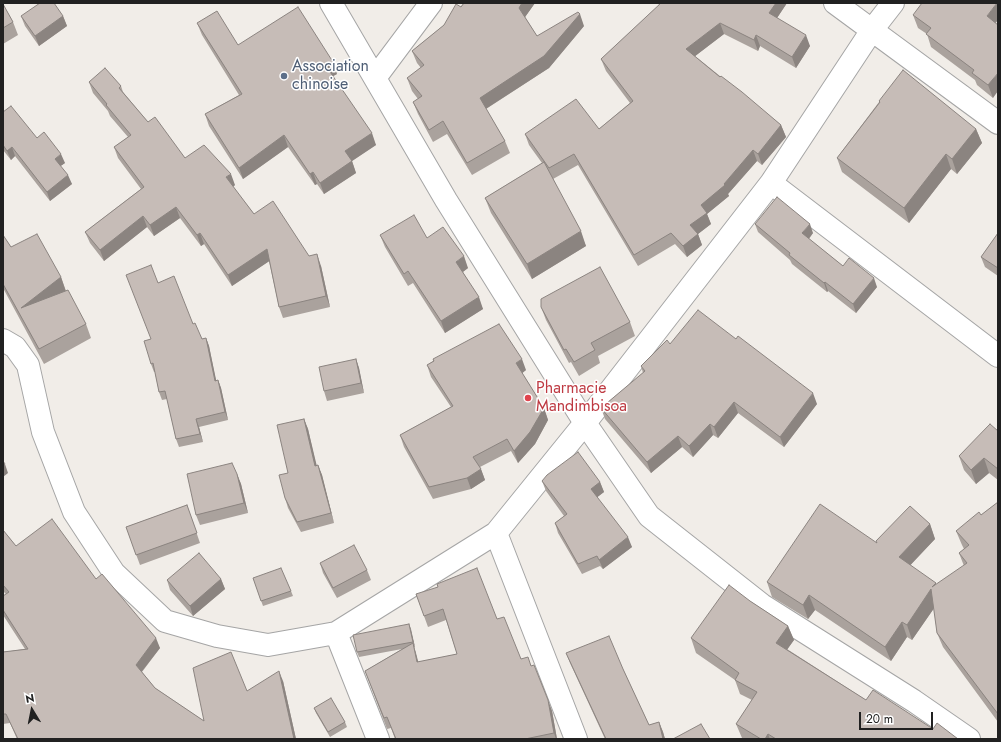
<!DOCTYPE html>
<style>
body{margin:0}
#map{position:relative;width:1001px;height:742px;overflow:hidden;background:#f1ede8;font-family:Jost,sans-serif}
canvas{display:block}
.frame{position:absolute;inset:0;border:4px solid #212121;pointer-events:none}
.north{position:absolute;left:12px;top:690px;width:40px;height:40px;-webkit-text-stroke:3px #fff;paint-order:stroke;rotate:350deg;font-size:11px;font-weight:700;line-height:16px;text-align:center;color:#212121}
.north::after{content:'';display:block;margin:auto;width:14px;height:18px;background:#212121;clip-path:polygon(50% 0,100% 100%,50% 72%,0 100%)}
.scale{position:absolute;left:859px;top:712px;width:74px;height:18px;box-sizing:border-box;border:2px solid #212121;border-top:0;padding-left:5px;font-size:12px;line-height:14px;white-space:nowrap;color:#212121;-webkit-text-stroke:3px #fff;paint-order:stroke}
</style>
<div id="map">
<canvas width="1001" height="742"></canvas>
<div class="frame"></div>
<div class="north">N</div>
<div class="scale">20 m</div>
</div>
<script>
const g = document.querySelector('canvas').getContext('2d');
g.lineJoin = 'round';
function shape(rows) {
  const path = new Path2D();
  for (const r of rows) {
    path.moveTo(r[0], r[1]);
    for (let i = 2; i < r.length; i += 2) path.lineTo(r[i], r[i + 1]);
  }
  return path;
}
function strokePath(path, color, width, dash) {
  g.strokeStyle = color;
  g.lineWidth = width;
  g.lineCap = dash ? 'butt' : 'round';
  g.setLineDash(dash || []);
  g.stroke(path);
}
function fillPath(path, color) {
  g.fillStyle = color;
  g.fill(path, 'evenodd');
}
function drawText(font, color, halo, rows, align = 'center') {
  g.font = font + ' Jost,sans-serif';
  g.lineWidth = 3;
  g.setLineDash([]);
  g.textBaseline = 'middle';
  g.strokeStyle = halo;
  g.fillStyle = color;
  for (const [text, x, y, turn = 0] of rows) {
    g.save();
    g.translate(x, y);
    g.rotate((+turn || 0) * Math.PI / 180);
    g.textAlign = isNaN(turn) ? turn : align;
    if (halo) g.strokeText(text, 0, 0);
    g.fillText(text, 0, 0);
    g.restore();
  }
}
const minor = shape([
 [331,3,446,200,585,423,649,516,762,605,914,701,969,739],
 [835,3,998,123],
 [375,78,431,3],
 [771,183,998,356],
 [3,340,15,347,28,365,43,432,74,512,114,573,165,621,217,636,268,645,336,633,496,533,585,423,771,183,872,30,893,3],
 [496,533,576,739],
 [336,633,378,739]
]);
const wall = shape([
 [464,3,535,3,525,17,537,36,584,26,549,68,486,109,505,141,510,153,472,175,447,134,433,142,418,114,413,102,418,99,412,91,407,78,421,68,417,63,412,51,444,25],
 [658,3,787,3,777,18,810,46,796,68,760,46,758,51,724,34,695,56,781,125,786,137,762,165,757,161,728,194,729,196,707,214,711,224,698,234,702,245,687,257,675,244,638,266,578,165,553,179,586,246,532,279,491,213,485,198,542,163,529,145,525,134,599,129,630,103,606,71,601,59,659,5],
 [3,4,13,22,18,35,3,44],
 [913,15,996,23,993,98,977,85,975,80,931,47,927,34,918,28],
 [21,16,63,16,67,26,39,46,25,26],
 [197,23,238,45,337,74,332,76,376,145,352,161,356,173,324,194,317,184,315,185,288,147,243,179,209,126,205,114,239,95,202,35],
 [89,82,121,86,123,92,148,122,185,158,235,185,233,187,254,214,321,266,330,307,283,318,279,307,269,261,232,286,204,244,201,246,180,218,154,236,147,227,104,261,90,243,85,232,141,189,118,158,114,147,128,137,110,116,108,111,93,93],
 [879,101,976,129,982,143,957,174,951,169,909,223,842,172,837,158,879,102],
 [3,112,37,138,65,163,60,166,72,184,50,201,15,156,11,160,3,150],
 [755,224,813,233,809,239,843,266,877,287,856,313,828,291,827,292,792,264,790,260,758,232],
 [998,233,998,276,985,267,981,257],
 [3,235,11,247,61,277,66,291,86,324,91,338,44,364,3,288],
 [380,235,427,238,468,268,463,272,483,309,445,333,413,283,408,286,385,247],
 [158,283,193,324,202,339,206,338,209,346,216,381,218,380,221,388,228,420,199,427,203,442,179,447,176,439,167,399,162,400,159,392,155,372,154,372,151,364,151,339],
 [541,307,630,322,635,336,598,356,600,363,579,376,571,362,569,363,546,320],
 [356,359,359,368,364,393,327,401,324,391],
 [433,359,526,370,522,373,544,408,548,420,535,444,518,463,511,451,480,467,485,480,471,489,433,499,404,447,400,435,451,407,431,377,427,365,433,361],
 [641,366,817,404,784,447,738,413,718,438,713,435,693,457,682,447,651,473,605,419,601,408,643,373],
 [304,419,308,429,316,465,318,465,322,475,334,523,301,532,288,508,285,498,288,473],
 [998,431,998,480,989,473,976,484,964,470,959,456],
 [237,474,241,484,248,513,200,525,196,515],
 [542,481,600,482,604,492,597,497,632,547,603,569,600,566,582,574,558,533,555,523,564,516,546,491],
 [998,502,998,722,943,647,937,633,934,608,912,640,907,637,891,661,815,610,808,619,772,597,767,582,877,542,930,524,935,539,910,565,936,585,964,566,959,553,964,549,962,545,956,531,981,515],
 [187,505,200,543,140,565,126,527],
 [3,530,16,546,96,579,160,648,142,672,155,688,204,721,247,691,283,681,296,739,17,739,10,723,3,724,3,652,25,649,3,615,3,596,6,594,3,591],
 [320,563,367,570,371,580,337,598,323,573],
 [253,578,291,591,293,596,263,606],
 [221,579,225,589,193,616,170,590,167,580],
 [416,594,497,619,521,659,531,666,552,711,557,739,395,739,391,728,387,729,365,671,402,649,359,657,357,652,409,624,415,647,414,647,418,662,457,654,446,620,428,627],
 [750,601,788,626,794,640,787,649,866,700,933,729,958,739,744,739,742,738,736,724,752,700,740,694,735,680,696,653,691,638],
 [566,653,623,669,649,725,659,722,663,732,665,739,605,739,570,663],
 [314,708,345,722,347,727,330,737,316,713]
]);
const shadedWall = shape([
 [522,3,535,3,523,20,519,8],
 [776,3,787,3,773,24,769,13],
 [997,3,998,3,998,20,991,29,987,16],
 [580,14,584,26,549,68,484,110,480,98],
 [63,16,67,26,39,46,35,36],
 [720,23,724,34,690,60,686,49],
 [756,35,760,46,758,51,754,40],
 [806,35,810,46,796,68,792,57],
 [333,62,337,74,330,78,326,66],
 [998,73,998,91,993,98,988,85],
 [781,125,786,137,762,165,758,154],
 [976,129,982,143,957,174,952,159],
 [372,133,376,145,352,161,356,173,324,194,320,183,345,151],
 [284,135,288,147,243,179,239,168],
 [12,147,15,156,11,160,7,151],
 [753,150,757,161,728,194,729,196,707,214,711,224,698,234,702,245,687,257,683,246,690,225,701,205,724,184],
 [61,154,65,163,58,168,55,159],
 [946,154,951,169,909,223,904,208],
 [313,172,317,184,315,185,310,174],
 [231,174,235,185,230,189,226,177],
 [68,175,72,184,50,201,47,192],
 [176,207,180,218,154,236,150,225],
 [143,216,147,227,104,261,100,250],
 [810,224,813,233,806,242,802,233],
 [581,231,586,246,532,279,527,264],
 [200,233,204,244,201,246,197,235],
 [267,249,271,260,232,286,228,275],
 [317,254,321,266,330,307,326,296],
 [464,256,468,268,460,274,456,262],
 [61,277,66,292,21,308],
 [874,278,877,287,856,313,853,304],
 [825,282,828,291,827,292,824,283],
 [479,297,483,309,445,333,441,321],
 [206,338,209,346,218,389,215,381],
 [356,359,359,368,364,393,361,383],
 [522,359,526,370,520,375,516,363],
 [218,380,221,388,228,420,225,412],
 [813,393,817,404,784,447,780,437],
 [734,402,738,413,718,438,714,427],
 [544,408,548,420,535,444,518,463,514,451],
 [196,419,199,427,203,442,200,434],
 [304,419,308,429,319,475,315,466],
 [710,424,713,435,693,457,689,446],
 [678,436,682,447,651,473,647,462],
 [984,458,989,473,976,484,971,470],
 [5,464,8,473,3,477,3,466],
 [318,465,322,475,334,523,331,513],
 [481,469,485,480,471,489,467,478],
 [237,474,241,484,248,513,244,503],
 [600,482,604,492,595,499,591,489],
 [930,524,935,539,904,572,899,557],
 [628,537,632,547,603,569,599,560],
 [221,579,225,589,193,616,190,606],
 [931,589,937,604,912,640,907,625],
 [809,595,815,610,808,619,803,605],
 [902,622,907,637,891,661,885,647],
 [409,624,411,629,415,647,413,642],
 [788,626,794,640,782,657,776,643],
 [156,638,160,648,139,675,136,665],
 [413,643,416,653,421,673,417,662],
 [279,671,283,681,296,739,294,739],
 [548,700,552,711,557,739,556,739,554,733],
 [659,722,663,732,665,739,663,739],
 [768,734,770,739,765,739]
]);
const building = shape([
 [40,3,54,3,63,16,35,36,21,16,40,3],
 [464,3,522,3,519,8,537,36,578,12,580,14,544,56,480,98,505,141,467,163,443,121,429,130,413,102,422,96,407,78,424,65,412,51,444,25,456,4,461,7,464,3],
 [661,3,776,3,769,13,806,35,792,57,756,35,754,40,720,23,686,49,720,77,721,76,742,92,781,125,758,154,753,150,724,184,725,185,701,205,707,213,690,225,698,234,683,246,671,233,634,255,574,154,549,168,525,134,576,99,599,129,633,101,601,59,661,3],
 [922,3,997,3,987,16,998,25,998,73,988,85,972,73,974,70,926,34,931,28,913,15,922,3],
 [3,4,13,22,3,28,3,4],
 [298,7,333,62,326,66,372,133,345,151,352,161,320,183,313,172,310,174,284,135,239,168,205,114,242,94,197,23,217,11,238,45,298,7],
 [105,68,121,86,119,88,148,122,155,117,185,158,204,145,231,174,226,177,254,214,273,201,309,256,317,254,326,296,279,307,267,249,228,275,200,233,197,235,176,207,150,225,143,216,100,250,85,232,144,187,114,147,131,135,106,105,107,104,89,82,105,68],
 [903,70,976,129,952,159,946,154,904,208,837,158,880,102,879,101,903,70],
 [11,106,37,138,44,132,61,154,55,159,68,175,47,192,12,147,7,151,3,145,3,112,11,106],
 [544,162,581,231,527,264,485,198,544,162],
 [777,197,810,224,802,233,843,266,849,258,874,278,853,304,825,282,824,283,789,255,790,253,755,224,777,197],
 [414,215,427,238,443,227,464,256,456,262,479,297,441,321,408,271,404,274,380,235,414,215],
 [998,233,998,268,981,257,998,233],
 [37,234,61,277,21,308,68,290,86,324,39,349,3,284,3,235,11,247,37,234],
 [151,265,158,283,174,276,193,324,195,323,202,339,206,338,215,381,218,380,225,412,196,419,200,434,176,439,165,391,159,392,153,363,151,364,144,341,151,339,126,275,151,265],
 [600,267,630,322,591,343,595,350,574,362,566,349,564,350,541,307,541,299,600,267],
 [698,310,736,339,738,336,813,393,780,437,734,402,714,427,710,424,689,446,678,436,647,462,601,408,645,371,641,366,667,340,670,344,698,310],
 [499,324,522,359,516,363,544,408,530,432,514,451,507,439,473,457,481,469,467,478,429,487,400,435,453,406,427,365,434,361,433,359,499,324],
 [356,359,361,383,324,391,319,367,356,359],
 [304,419,315,466,318,465,331,513,297,522,285,498,279,475,288,473,277,425,304,419],
 [990,424,998,431,998,469,984,458,971,470,959,456,990,424],
 [578,452,600,482,591,489,628,537,599,560,597,556,578,564,555,523,567,514,542,481,547,475,578,452],
 [3,461,5,464,3,466,3,461],
 [232,463,237,474,244,503,196,515,187,474,232,463],
 [998,502,998,714,937,633,931,589,907,625,902,622,885,647,809,595,803,605,767,582,820,504,877,543,876,541,910,506,930,524,899,557,936,583,932,587,967,563,959,553,969,545,956,531,979,512,981,515,998,502],
 [187,505,197,533,136,555,126,527,187,505],
 [52,519,96,579,102,574,156,638,136,665,155,688,204,721,193,668,231,652,247,691,279,671,294,739,18,739,6,714,3,714,3,652,28,649,3,610,3,596,9,592,3,585,3,530,16,546,52,519],
 [354,545,367,570,333,588,320,563,354,545],
 [199,553,221,579,190,606,167,580,199,553],
 [281,568,291,591,261,601,253,578,281,568],
 [477,568,497,619,504,617,521,659,528,657,531,666,534,665,548,700,554,733,525,739,396,739,387,717,384,718,365,671,413,643,417,662,457,654,443,609,424,616,416,594,438,587,437,584,477,568],
 [729,585,750,601,788,626,776,643,866,700,873,690,933,729,937,723,958,739,776,739,768,734,765,739,761,739,736,724,757,692,735,680,739,673,691,638,729,585],
 [409,624,413,642,357,652,353,635,409,624],
 [609,636,623,669,649,725,659,722,663,739,606,739,566,653,609,636],
 [331,698,345,722,328,732,314,708,331,698],
 [701,724,710,739,673,739,701,724]
]);
const markers = [
 [284,76,4,"#5c6f8a"],
 [528,398,4,"#e0444e"]
];
const serviceNames = [
 ["Association",292,67],
 ["chinoise",292,85]
];
const healthNames = [
 ["Pharmacie",536,389],
 ["Mandimbisoa",536,407]
];
strokePath(minor, '#a5a5a5', 24);
strokePath(minor, '#fff', 22);
fillPath(wall, '#aaa29d');
fillPath(shadedWall, '#8b8480');
fillPath(building, '#c6bcb7');
strokePath(building, '#8b8480', 1);
for (const [x, y, r, color] of markers) {
  const dot = new Path2D();
  dot.arc(x, y, r, 0, 2 * Math.PI);
  g.fillStyle = color;
  g.fill(dot);
  strokePath(dot, '#fff', 1.5);
}
drawText('16px', '#4e5e75', '#fff', serviceNames, 'left');
drawText('16px', '#be3a42', '#fff', healthNames, 'left');
</script>
